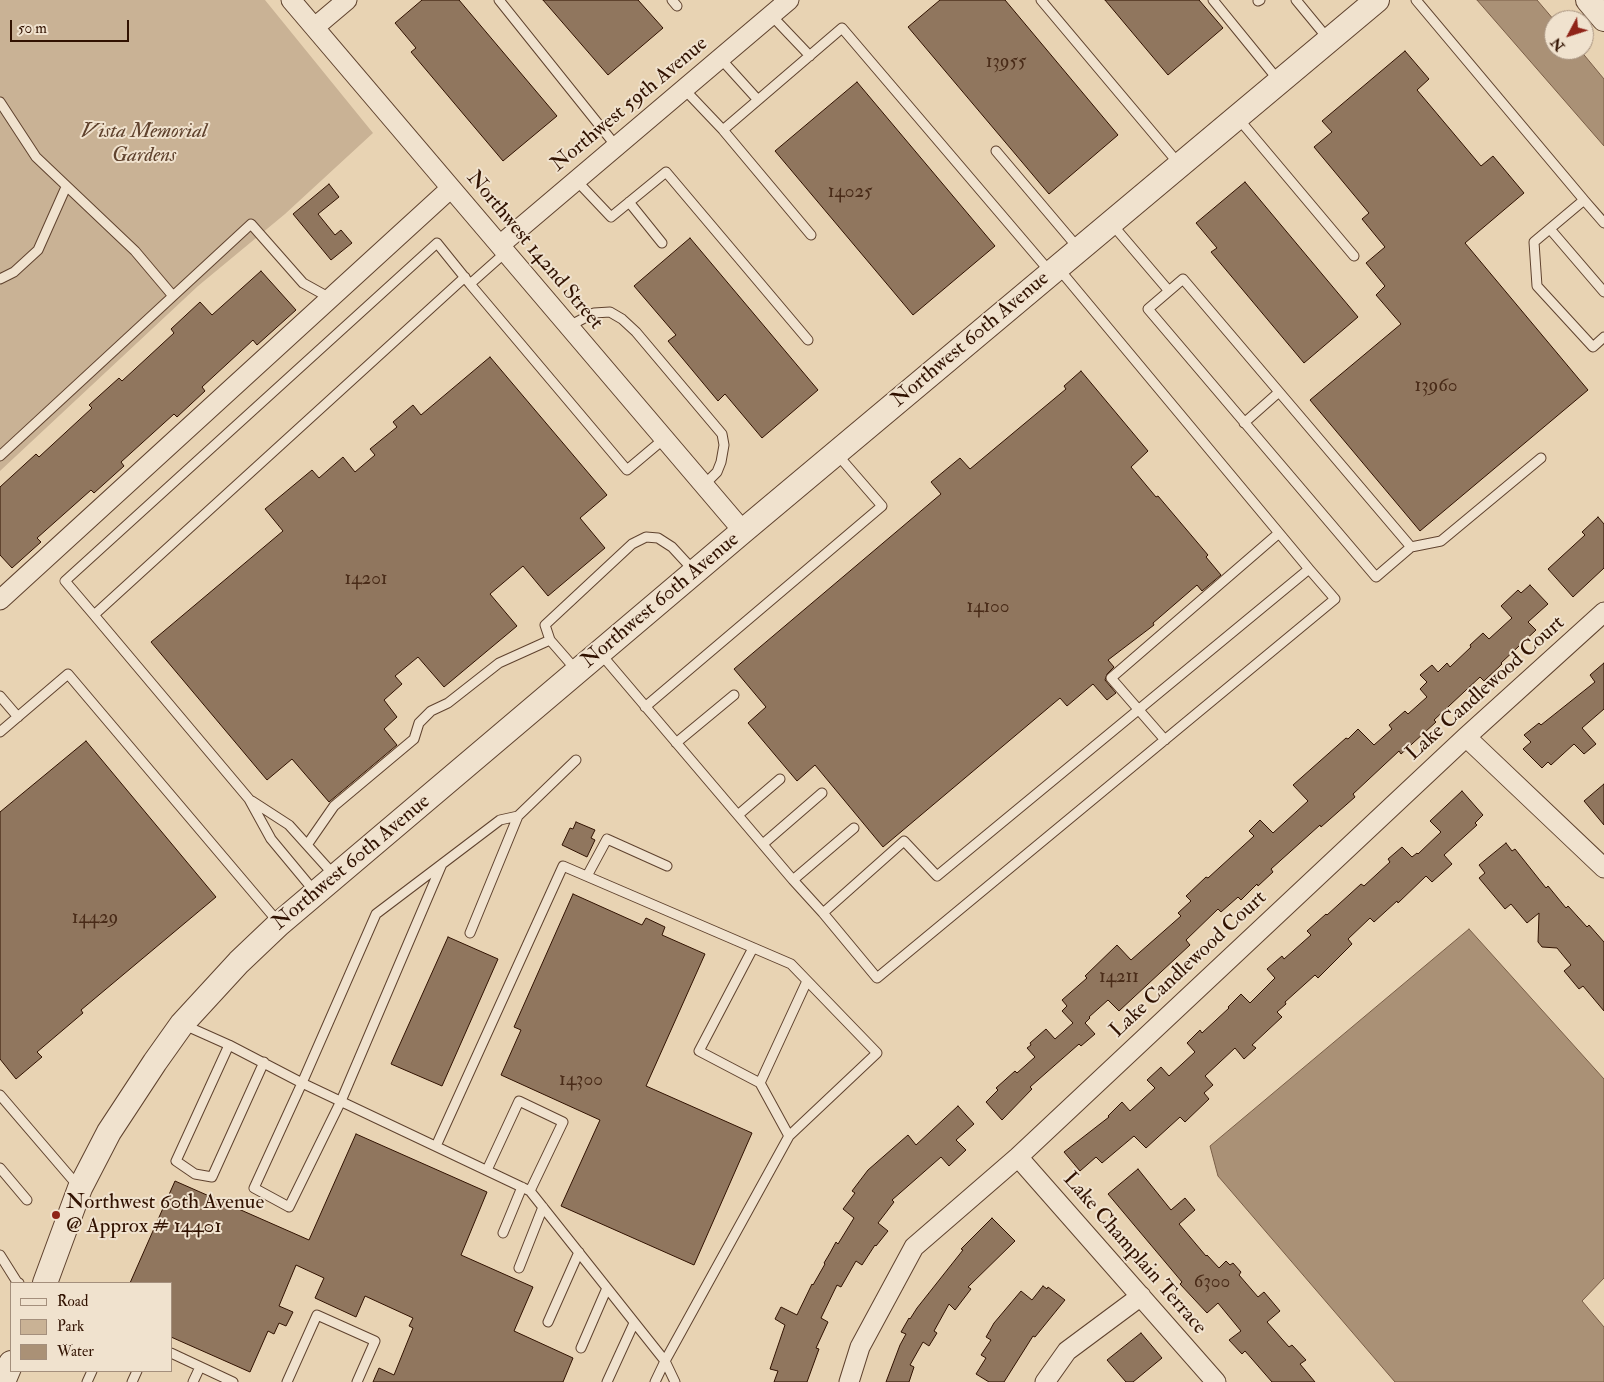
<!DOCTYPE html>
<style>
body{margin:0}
#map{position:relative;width:1604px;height:1382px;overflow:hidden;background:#e8d3b3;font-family:"IM FELL Double Pica",serif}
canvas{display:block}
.legend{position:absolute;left:10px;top:1282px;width:162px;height:90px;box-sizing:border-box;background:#f0e2ce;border:1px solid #a48f7c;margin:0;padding:6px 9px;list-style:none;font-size:15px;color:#311201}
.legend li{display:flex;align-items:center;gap:10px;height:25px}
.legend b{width:25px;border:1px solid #a48f7c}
.north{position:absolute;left:1544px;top:10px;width:50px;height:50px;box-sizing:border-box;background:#f0e2ce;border:1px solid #a48f7c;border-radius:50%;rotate:230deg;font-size:14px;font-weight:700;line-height:20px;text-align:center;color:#311201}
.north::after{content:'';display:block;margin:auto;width:18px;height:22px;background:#8f2418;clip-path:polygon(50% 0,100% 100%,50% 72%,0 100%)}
.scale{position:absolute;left:10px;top:20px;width:119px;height:22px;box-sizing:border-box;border:2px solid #311201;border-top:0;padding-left:6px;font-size:15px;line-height:18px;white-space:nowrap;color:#311201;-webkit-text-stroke:4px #f0e2ce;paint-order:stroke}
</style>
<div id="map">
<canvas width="1604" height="1382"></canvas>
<ul class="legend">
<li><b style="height:6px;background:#f0e2ce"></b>Road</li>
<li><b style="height:14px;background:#c9b295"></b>Park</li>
<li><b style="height:14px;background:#aa9176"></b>Water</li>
</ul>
<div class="north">N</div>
<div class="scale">50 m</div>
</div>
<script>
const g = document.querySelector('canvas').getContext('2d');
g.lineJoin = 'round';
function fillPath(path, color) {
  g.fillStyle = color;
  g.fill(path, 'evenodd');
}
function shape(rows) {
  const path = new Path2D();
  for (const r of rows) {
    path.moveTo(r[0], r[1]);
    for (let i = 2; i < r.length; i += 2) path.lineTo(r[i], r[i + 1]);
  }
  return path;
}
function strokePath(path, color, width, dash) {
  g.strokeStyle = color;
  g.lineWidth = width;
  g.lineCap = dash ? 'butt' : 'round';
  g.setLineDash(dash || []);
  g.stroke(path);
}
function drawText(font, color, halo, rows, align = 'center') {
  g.font = font + ' "IM FELL Double Pica",serif';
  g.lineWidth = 4;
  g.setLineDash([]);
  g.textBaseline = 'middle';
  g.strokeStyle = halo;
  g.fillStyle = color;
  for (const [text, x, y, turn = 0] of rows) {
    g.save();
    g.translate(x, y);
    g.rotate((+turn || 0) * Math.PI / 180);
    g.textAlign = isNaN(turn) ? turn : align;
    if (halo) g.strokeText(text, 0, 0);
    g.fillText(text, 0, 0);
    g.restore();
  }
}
const green = shape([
 [0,0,265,0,373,133,285,214,198,286,0,471]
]);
const water = shape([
 [1477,0,1537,0,1554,20,1554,50,1580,50,1604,79,1604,146,1477,0],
 [1469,929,1604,1079,1604,1278,1582,1301,1604,1327,1604,1382,1395,1382,1218,1176,1210,1146,1469,929]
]);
const building = shape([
 [422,0,459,0,557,116,503,161,411,52,416,48,395,23,422,0],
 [543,0,638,0,663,28,608,75,543,0],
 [940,0,1005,0,1118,135,1049,194,908,27,940,0],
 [1105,0,1199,0,1223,28,1168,75,1105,0],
 [1405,51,1429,79,1417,90,1481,166,1493,156,1524,193,1465,243,1588,390,1420,531,1310,400,1401,324,1376,295,1385,286,1366,263,1385,247,1362,219,1369,213,1314,147,1332,132,1322,121,1405,51],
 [857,82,995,246,913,315,775,151,857,82],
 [1245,182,1358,317,1304,363,1211,252,1217,248,1196,223,1245,182],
 [329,184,339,197,318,214,335,235,341,230,352,243,331,260,293,214,329,184],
 [690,238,818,390,762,438,725,394,718,401,668,341,676,335,634,286,690,238],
 [261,271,296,310,257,345,253,340,202,387,205,391,177,417,174,414,121,462,124,466,94,493,91,490,37,538,41,542,12,568,0,555,0,487,36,454,39,457,92,408,89,405,119,378,122,381,174,333,171,329,200,302,212,315,261,271],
 [490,357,607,495,580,518,605,548,548,596,523,566,490,594,517,626,444,687,418,657,395,676,402,684,384,700,397,717,384,729,397,745,329,802,292,759,267,780,151,642,283,531,265,509,312,470,319,478,343,457,355,472,375,455,370,449,397,427,393,422,413,405,421,415,490,357],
 [1081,371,1148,451,1131,467,1156,497,1158,496,1208,555,1206,557,1221,575,1202,591,1197,585,1153,623,1154,625,1108,660,1114,667,1107,674,1105,680,1116,693,1107,700,1093,684,1067,706,1060,698,883,847,815,765,797,781,748,723,766,707,734,669,941,494,931,482,960,458,970,469,1066,389,1064,386,1081,371],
 [1598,517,1604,524,1604,568,1573,597,1548,569,1585,535,1582,532,1598,517],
 [1530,585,1548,604,1528,622,1536,630,1501,663,1502,664,1484,681,1480,677,1434,720,1436,722,1401,754,1399,751,1353,794,1355,797,1321,827,1320,825,1271,869,1273,872,1258,886,1257,884,1241,900,1238,897,1221,912,1218,909,1186,940,1190,945,1119,1011,1108,1000,1089,1017,1090,1018,1085,1023,1095,1034,1081,1046,1079,1044,1030,1087,1032,1089,1002,1120,986,1102,998,1090,996,1088,1015,1071,1017,1073,1035,1057,1027,1048,1031,1045,1030,1043,1046,1029,1055,1039,1073,1023,1062,1011,1067,1006,1062,1000,1087,978,1085,976,1117,945,1131,960,1181,916,1178,913,1191,901,1186,896,1206,877,1208,878,1254,836,1249,831,1260,820,1273,833,1308,801,1293,785,1346,738,1348,739,1358,729,1374,745,1392,729,1389,725,1405,711,1408,714,1427,697,1420,689,1427,682,1420,675,1432,665,1438,672,1447,663,1450,667,1471,647,1470,645,1483,633,1489,639,1512,618,1501,606,1518,590,1521,593,1530,585],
 [1604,663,1604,709,1582,728,1596,744,1584,754,1574,744,1551,765,1548,762,1542,768,1523,749,1531,742,1524,735,1539,723,1541,725,1595,682,1590,675,1604,663],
 [86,741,216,897,81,1010,83,1013,37,1052,42,1057,16,1079,0,1059,0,812,86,741],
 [1604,784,1604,825,1584,801,1604,784],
 [1462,791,1483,815,1475,823,1477,825,1444,855,1452,864,1432,882,1426,876,1398,903,1397,901,1374,922,1370,918,1348,939,1352,944,1318,978,1315,975,1285,1002,1286,1004,1277,1012,1282,1017,1252,1045,1256,1048,1244,1059,1235,1048,1205,1076,1213,1085,1204,1093,1209,1099,1185,1122,1180,1117,1146,1148,1134,1136,1102,1163,1096,1157,1080,1171,1064,1152,1109,1117,1108,1116,1122,1102,1130,1111,1155,1088,1147,1080,1161,1067,1169,1076,1195,1052,1187,1043,1200,1030,1202,1033,1229,1008,1228,1007,1241,994,1250,1003,1275,978,1267,969,1282,956,1284,959,1311,935,1307,931,1326,914,1327,915,1361,884,1364,886,1390,862,1388,859,1402,847,1412,857,1417,853,1418,854,1441,832,1430,821,1462,791],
 [576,822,595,830,591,838,595,840,587,857,562,845,570,828,573,829,576,822],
 [1506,843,1512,851,1515,849,1546,888,1548,886,1566,908,1568,906,1587,927,1589,925,1604,942,1604,1011,1583,986,1579,989,1564,971,1571,965,1557,948,1542,947,1538,942,1539,913,1527,923,1511,904,1505,909,1479,878,1485,873,1479,865,1506,843],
 [573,894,642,925,646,918,665,927,662,935,705,954,646,1086,752,1133,694,1265,561,1206,600,1120,501,1075,521,1030,514,1027,573,894],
 [448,937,498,959,442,1086,391,1064,448,937],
 [958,1106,974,1124,956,1140,966,1150,949,1166,941,1157,892,1200,894,1202,878,1223,888,1231,876,1246,875,1245,862,1265,856,1261,841,1287,837,1285,821,1318,828,1322,816,1348,819,1349,807,1382,774,1382,778,1371,770,1369,785,1325,775,1319,781,1307,797,1315,812,1284,813,1285,825,1264,824,1263,830,1253,836,1242,838,1244,854,1218,843,1209,855,1193,852,1191,868,1170,908,1135,916,1145,958,1106],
 [356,1134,487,1192,461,1255,533,1287,514,1331,573,1358,563,1382,373,1382,379,1368,394,1375,413,1328,409,1326,413,1318,365,1296,356,1317,315,1298,324,1278,296,1265,279,1306,293,1312,286,1326,279,1323,274,1334,268,1331,250,1372,171,1337,171,1283,130,1283,175,1181,309,1240,356,1134],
 [1138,1169,1171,1210,1185,1198,1195,1210,1179,1224,1206,1256,1207,1255,1219,1268,1226,1261,1230,1265,1233,1263,1241,1272,1239,1275,1258,1297,1264,1292,1280,1311,1267,1322,1289,1347,1292,1345,1306,1360,1300,1364,1315,1382,1272,1382,1245,1351,1242,1354,1229,1340,1241,1331,1218,1303,1207,1313,1180,1284,1182,1282,1108,1194,1138,1169],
 [992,1218,1015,1241,968,1287,971,1289,955,1310,949,1304,934,1331,937,1333,929,1346,923,1342,910,1365,914,1367,909,1382,886,1382,900,1345,906,1334,901,1332,909,1318,910,1319,917,1308,963,1250,961,1249,992,1218],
 [1043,1286,1047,1289,1048,1287,1065,1300,1035,1337,1033,1336,1004,1382,989,1382,976,1374,986,1358,981,1355,991,1340,986,1337,994,1323,1021,1291,1032,1300,1043,1286],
 [1141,1333,1162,1358,1133,1382,1126,1382,1107,1360,1141,1333]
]);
const service = shape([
 [499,0,616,146],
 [672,0,677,6],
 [1041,0,1179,164],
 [1213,0,1279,81],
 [1296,0,1329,40],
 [1416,0,1584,200,1534,242,1537,286,1593,347,1604,337],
 [1258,1,1260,0],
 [771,15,810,56],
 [720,58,758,100],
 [684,89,723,130],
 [0,102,36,157,135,251,173,296],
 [1237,117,1354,256],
 [996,151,1079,249],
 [576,180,611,217,666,172,808,340],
 [1584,200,1604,223],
 [629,202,662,243],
 [1111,223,1169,291,1148,309,1376,577,1411,547,1183,279,1169,291],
 [1550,229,1604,292],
 [811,235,723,130,842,28,1051,273],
 [506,252,470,284,627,470,665,438],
 [465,277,94,615,65,581,437,243,470,284],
 [0,279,14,272,38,250,66,187],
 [569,326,594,313,610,312,622,319,636,332,722,434,724,445,721,462,717,472,704,485],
 [1244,423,1279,392],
 [0,456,251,224,303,283,330,298],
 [1411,547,1441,541,1541,458],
 [94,615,249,799,271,839,315,892],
 [600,653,793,880,854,828],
 [577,671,550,640,545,625,632,544,646,537,658,538,672,547,695,572],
 [0,696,18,717],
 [645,707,882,506,836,453],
 [0,732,68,674,279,923],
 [1165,740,1111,678,1279,533],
 [676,743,734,695],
 [252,801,289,825,334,875],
 [738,815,780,779],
 [763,844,822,793],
 [307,845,334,806,414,739,419,723,431,711,448,703,499,663,550,640],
 [442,864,341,1101,289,1207,254,1188,302,1083,376,914,442,864,500,820,518,816,576,760],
 [587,876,607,839,667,866],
 [793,880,823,913,904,841,937,876,1309,569,1059,269],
 [823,913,877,978,1335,599,1309,569],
 [470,933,518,816],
 [753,948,699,1051,760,1083],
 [182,1024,229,1045,302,1083,530,1191,665,1361,675,1382],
 [229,1045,176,1161,195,1174,212,1177,264,1062],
 [0,1095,78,1186],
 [789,1136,760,1083,807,981],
 [436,1146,563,866,791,964,877,1053,789,1136,665,1361,655,1382],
 [0,1168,27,1200],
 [487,1170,519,1101,563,1122,530,1191],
 [503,1233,522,1187],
 [0,1255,17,1282,19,1283],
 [519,1268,543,1207],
 [548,1322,579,1252],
 [581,1348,607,1288],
 [171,1353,233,1382],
 [87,1382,92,1371],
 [132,1382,137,1371],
 [193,1382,200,1367],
 [287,1382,317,1315,375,1341,357,1382],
 [607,1382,634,1323]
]);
const minor = shape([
 [291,0,743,531],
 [315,27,347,0],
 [500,245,789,0],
 [0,600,451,188],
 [1466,737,1604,868],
 [1018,1157,1216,1382],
 [849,1382,860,1347,914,1247,1018,1157,1466,737,1604,612],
 [1045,1382,1067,1351,1141,1296]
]);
const tertiary = shape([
 [1588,0,1604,19],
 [45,1283,80,1188,109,1132,155,1062,182,1024,239,962,279,924,743,531,1377,0],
 [3,1382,11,1363]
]);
const markers = [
 [56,1215,5,"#8f2418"]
];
const numberNames = [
 ["13955",1006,63],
 ["14025",850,193],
 ["13960",1436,387],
 ["14201",366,580],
 ["14100",988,608],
 ["14429",95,919],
 ["14211",1119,978],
 ["14300",581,1081],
 ["6300",1212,1283]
];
const streetNames = [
 ["Northwest 59th Avenue",630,105,-40],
 ["Northwest 142nd Street",534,251,50],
 ["Northwest 60th Avenue",971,340,-40],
 ["Northwest 60th Avenue",661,601,-40],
 ["Lake Candlewood Court",1486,689,-42],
 ["Northwest 60th Avenue",352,863,-40],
 ["Lake Candlewood Court",1189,965,-43],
 ["Lake Champlain Terrace",1134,1254,49]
];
const parkNames = [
 ["Vista Memorial",144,132],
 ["Gardens",144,156]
];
const poiNames = [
 ["Northwest 60th Avenue",66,1203],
 ["@ Approx # 14401",66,1227]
];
fillPath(green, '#c9b295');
fillPath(water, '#aa9176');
strokePath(water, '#7a5e47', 1);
fillPath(building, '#90765e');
strokePath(building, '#311201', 1);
strokePath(service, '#5f422e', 11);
strokePath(minor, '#5f422e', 21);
strokePath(tertiary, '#5f422e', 26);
strokePath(service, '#f0e2ce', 9);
strokePath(minor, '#f0e2ce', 19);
strokePath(tertiary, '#f0e2ce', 24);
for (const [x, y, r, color] of markers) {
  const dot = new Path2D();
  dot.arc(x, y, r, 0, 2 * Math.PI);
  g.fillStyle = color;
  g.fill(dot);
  strokePath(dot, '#f0e2ce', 2);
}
drawText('19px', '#492b18', null, numberNames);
drawText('21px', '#311201', '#f0e2ce', streetNames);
drawText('italic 21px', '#5f422d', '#f0e2ce', parkNames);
drawText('21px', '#311201', '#f0e2ce', poiNames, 'left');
</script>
